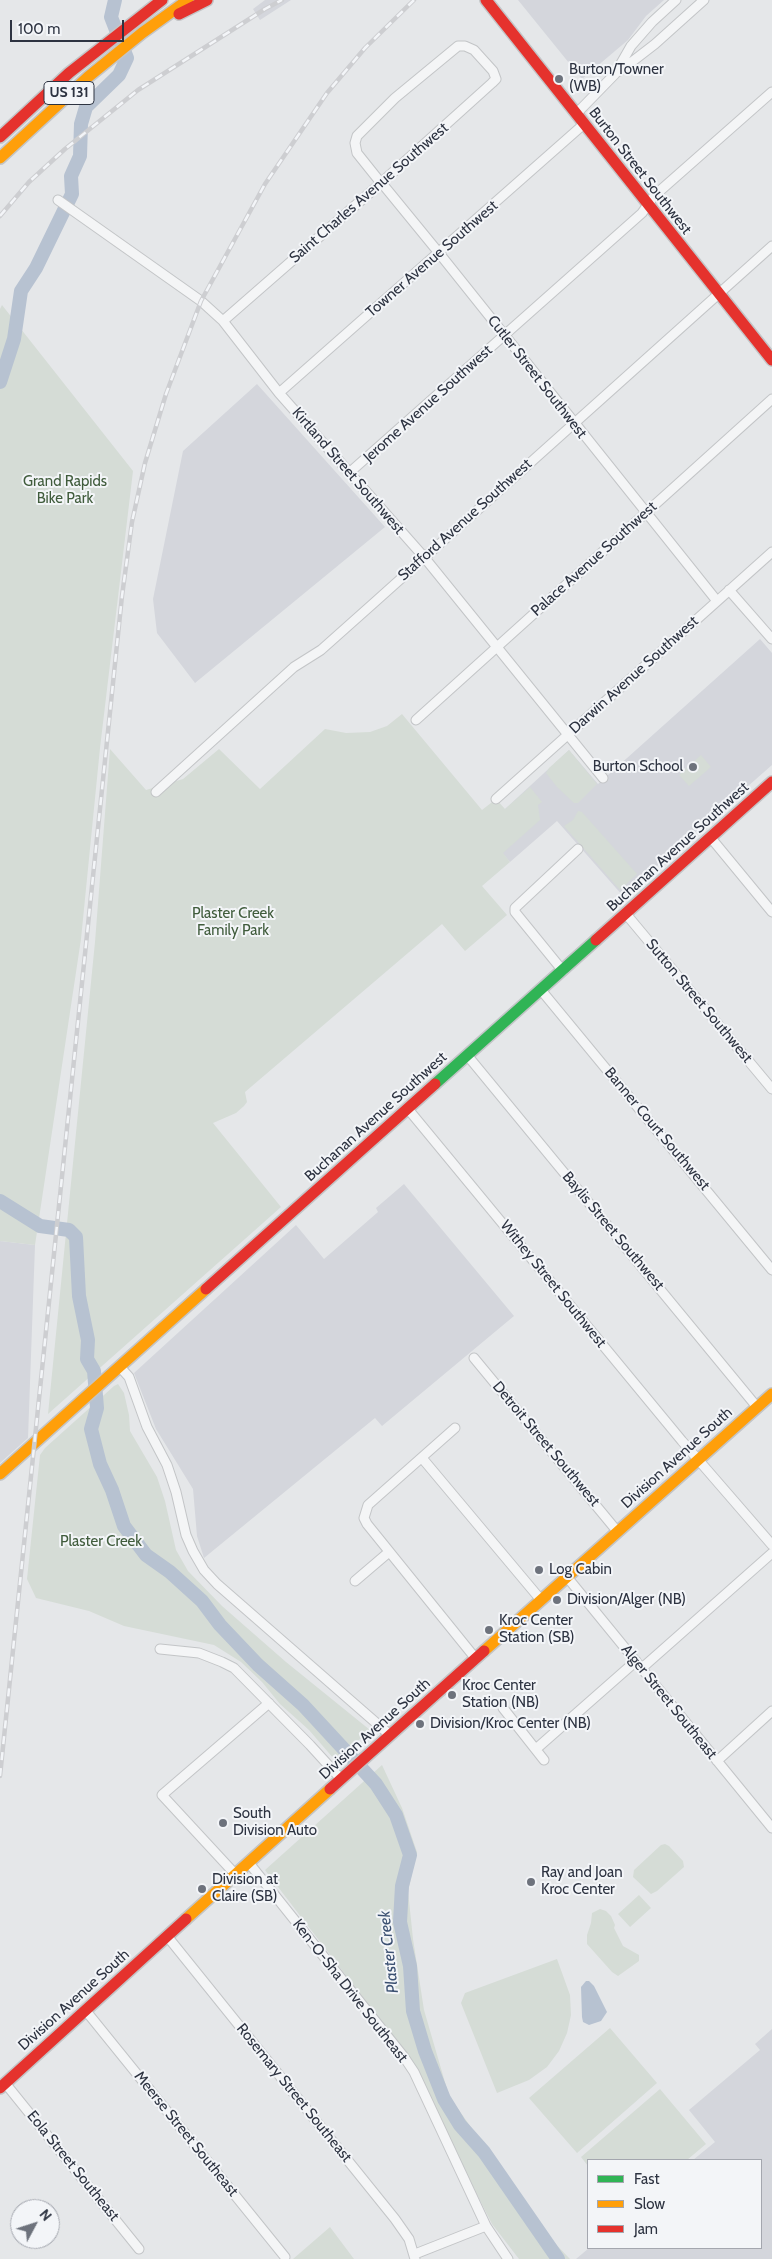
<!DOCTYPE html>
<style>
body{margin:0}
#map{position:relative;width:772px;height:2259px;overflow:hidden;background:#e5e7e9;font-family:Cabin,sans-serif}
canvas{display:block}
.legend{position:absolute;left:587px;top:2159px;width:175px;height:90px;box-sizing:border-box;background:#f3f5f8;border:1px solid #a4a7af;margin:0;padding:6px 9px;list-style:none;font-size:15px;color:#2d3341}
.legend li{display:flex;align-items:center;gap:10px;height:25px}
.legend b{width:25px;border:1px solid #a4a7af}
.north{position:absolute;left:10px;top:2199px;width:50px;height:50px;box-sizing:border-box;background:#f3f5f8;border:1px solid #a4a7af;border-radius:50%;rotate:50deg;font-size:14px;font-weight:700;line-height:20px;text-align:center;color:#2d3341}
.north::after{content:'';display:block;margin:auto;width:18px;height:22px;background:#6d727c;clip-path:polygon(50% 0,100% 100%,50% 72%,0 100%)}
.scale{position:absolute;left:10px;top:20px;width:114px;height:22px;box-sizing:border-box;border:2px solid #2d3341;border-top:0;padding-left:6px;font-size:15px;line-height:18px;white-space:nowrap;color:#2d3341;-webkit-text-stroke:4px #f3f5f8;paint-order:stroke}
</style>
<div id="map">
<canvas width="772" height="2259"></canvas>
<ul class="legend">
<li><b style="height:6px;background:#30b455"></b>Fast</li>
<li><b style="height:6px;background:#ff9f0a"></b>Slow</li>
<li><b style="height:6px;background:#e5322d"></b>Jam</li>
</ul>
<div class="north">N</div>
<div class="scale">100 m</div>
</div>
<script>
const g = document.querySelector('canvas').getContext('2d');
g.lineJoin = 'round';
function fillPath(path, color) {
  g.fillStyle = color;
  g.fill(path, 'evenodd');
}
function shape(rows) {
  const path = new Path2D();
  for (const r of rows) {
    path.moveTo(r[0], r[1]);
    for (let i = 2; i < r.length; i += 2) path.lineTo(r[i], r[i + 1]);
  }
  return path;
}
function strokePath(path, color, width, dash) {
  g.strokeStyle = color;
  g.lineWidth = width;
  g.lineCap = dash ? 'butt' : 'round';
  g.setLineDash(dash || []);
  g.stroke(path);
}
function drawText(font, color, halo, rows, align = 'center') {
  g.font = font + ' Cabin,sans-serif';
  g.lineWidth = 4;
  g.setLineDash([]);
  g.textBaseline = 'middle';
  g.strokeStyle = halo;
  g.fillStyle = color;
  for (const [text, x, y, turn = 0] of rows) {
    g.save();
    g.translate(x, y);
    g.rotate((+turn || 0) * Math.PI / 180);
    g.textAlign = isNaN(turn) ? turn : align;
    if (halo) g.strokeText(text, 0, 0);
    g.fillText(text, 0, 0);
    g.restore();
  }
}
const built = shape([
 [265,0,291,0,260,20,253,9],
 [518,0,664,0,646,16,628,40,582,79],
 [257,384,385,527,195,683,157,633,153,599,183,451],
 [760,639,772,653,772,765,623,896,557,821,510,862,492,842,505,809,569,750,598,784],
 [404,1184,514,1316,382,1426,375,1418,204,1558,197,1536,193,1489,156,1429,134,1373,296,1225,324,1259,378,1212,376,1208],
 [0,1241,35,1245,28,1438,0,1463],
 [772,2029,772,2259,576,2259,589,2248,761,2248,761,2160,693,2160,715,2142,689,2110,760,2050,755,2044]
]);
const green = shape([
 [2,305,133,471,100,748,81,939,35,1245,0,1241,0,309],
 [402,714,482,810,496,799,505,809,530,787,542,802,538,805,540,820,503,853,510,862,482,886,507,915,465,951,442,924,245,1092,247,1102,244,1106,236,1113,213,1123,281,1207,48,1414,95,942,110,749,146,790,183,779,219,749,260,789,325,729,346,733,370,732,387,726],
 [569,750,597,784,578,803,574,803,557,787,546,773,549,768],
 [701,755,711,767,689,786,679,775],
 [578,811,582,812,637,874,620,890,564,826,573,820],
 [118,1384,124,1393,129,1415,130,1431,157,1477,165,1501,176,1550,188,1571,222,1606,286,1662,370,1730,338,1759,334,1759,309,1730,280,1704,262,1682,241,1662,214,1645,124,1626,89,1611,36,1598,27,1579,40,1455,45,1448,114,1386],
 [382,1765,402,1808,417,1852,408,1891,413,1939,424,2010,449,2096,546,2234,570,2259,519,2259,492,2224,453,2147,387,2029,265,1870],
 [665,1844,669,1846,683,1861,684,1867,657,1891,651,1894,633,1877,634,1870,661,1845],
 [639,1895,651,1908,630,1927,618,1914],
 [600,1909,606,1911,611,1916,615,1925,614,1928,623,1946,639,1955,639,1961,618,1976,612,1972,587,1944,587,1935,591,1923,592,1913],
 [557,1959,570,1995,571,2015,567,2033,559,2051,547,2067,529,2080,497,2093,461,2003,465,1993],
 [610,2028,657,2083,577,2153,529,2098],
 [660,2089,706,2144,687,2160,588,2160,588,2166,581,2157],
 [330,2227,354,2259,293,2259]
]);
const water = shape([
 [586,1981,589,1981,594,1986,607,2012,601,2021,589,2025,583,2022,582,2017,581,1987]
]);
const river = shape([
 [0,382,14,339,21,291,36,268,72,194,71,176,80,156,81,124,86,107,119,75,127,58,111,17,115,0],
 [0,1201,40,1226,69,1230,76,1237,79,1296,88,1340,87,1359,94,1371,97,1408,91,1429,100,1464,112,1490,124,1526,146,1555,170,1572,202,1601,220,1625,258,1665,303,1705,376,1784,396,1815,410,1855,402,1886,400,1922,410,1966,413,2011,425,2051,444,2099,460,2125,484,2152,558,2259]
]);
const street = shape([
 [620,71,655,44,704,0],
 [576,114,615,74,631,46,652,22,676,0],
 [58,200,201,301,223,321,279,393,424,557,603,778],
 [223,321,381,183,492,83,496,79,493,71,474,50,465,46,458,46,395,98,357,136,355,143,357,153,381,183,385,187,439,253,717,601],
 [279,393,584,124],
 [349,473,642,213,654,196,772,92],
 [729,590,772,639],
 [416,720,772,399],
 [156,792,294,667,321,650,376,601,772,246],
 [496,799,772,552],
 [711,838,772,912],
 [626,914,772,1089],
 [563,971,515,912,515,908,578,849],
 [541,990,772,1270],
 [467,1055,757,1407],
 [408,1109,682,1441,772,1545],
 [474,1358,617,1531],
 [120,1367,129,1377,147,1427,167,1465,176,1492,186,1535,193,1551,204,1570,217,1584,390,1735],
 [455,1428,368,1505,364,1518,367,1524,476,1659],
 [422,1458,541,1600],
 [567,1577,772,1828],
 [355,1581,389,1552],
 [160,1649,199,1653,222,1662,234,1668,310,1745,341,1779],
 [642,1668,772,1553],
 [503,1708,544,1760],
 [536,1749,636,1661],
 [717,1761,772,1711],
 [249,1863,404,2057,414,2072,486,2226,508,2259],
 [236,1875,162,1795,269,1703],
 [167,1936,395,2219,409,2239,415,2259],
 [86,2011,285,2257],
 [5,2083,139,2249],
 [415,2254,486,2226]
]);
const fast = shape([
 [435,1084,596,940]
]);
const slow = shape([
 [0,158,88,77,142,33,188,0],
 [0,1474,206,1289],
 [484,1651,772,1394],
 [186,1919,330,1789]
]);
const jam = shape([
 [486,0,772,360],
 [179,14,207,0],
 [0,137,69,73,162,0],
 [596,940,772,782],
 [206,1289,435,1084],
 [330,1789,484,1651],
 [0,2088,186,1919]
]);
const rail = shape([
 [0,216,29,182,65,149,138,90,265,9,282,0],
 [0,1776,122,596,132,522,145,463,166,394,201,301,265,184,327,93,365,48,414,0]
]);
const markers = [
 [559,79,5,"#6d727c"],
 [693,767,5,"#6d727c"],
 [539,1570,5,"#6d727c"],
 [557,1600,5,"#6d727c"],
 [489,1630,5,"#6d727c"],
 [452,1695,5,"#6d727c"],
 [420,1724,5,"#6d727c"],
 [223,1823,5,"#6d727c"],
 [531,1882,5,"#6d727c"],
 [202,1889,5,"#6d727c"]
];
const shields = [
 [69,93,50]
];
const shieldNames = [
 ["US 131",69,93]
];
const poiNames = [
 ["Burton/Towner",569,70],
 ["(WB)",569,87],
 ["Burton School",683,767,"right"],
 ["Log Cabin",549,1570],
 ["Division/Alger (NB)",567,1600],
 ["Kroc Center",499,1621],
 ["Station (SB)",499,1638],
 ["Kroc Center",462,1686],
 ["Station (NB)",462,1703],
 ["Division/Kroc Center (NB)",430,1724],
 ["South",233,1814],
 ["Division Auto",233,1831],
 ["Ray and Joan",541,1873],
 ["Kroc Center",541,1890],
 ["Division at",212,1880],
 ["Claire (SB)",212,1897]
];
const streetNames = [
 ["Burton Street Southwest",640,171,52],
 ["Saint Charles Avenue Southwest",369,193,-41],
 ["Towner Avenue Southwest",432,259,-41],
 ["Cutler Street Southwest",537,377,52],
 ["Jerome Avenue Southwest",428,404,-42],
 ["Kirtland Street Southwest",348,471,49],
 ["Stafford Avenue Southwest",465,520,-42],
 ["Palace Avenue Southwest",594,559,-42],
 ["Darwin Avenue Southwest",634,675,-42],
 ["Buchanan Avenue Southwest",678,847,-42],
 ["Sutton Street Southwest",699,1001,50],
 ["Buchanan Avenue Southwest",376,1117,-42],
 ["Banner Court Southwest",657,1129,50],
 ["Baylis Street Southwest",613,1231,50],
 ["Withey Street Southwest",553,1284,51],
 ["Detroit Street Southwest",546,1444,50],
 ["Division Avenue South",677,1458,-42],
 ["Alger Street Southeast",669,1702,51],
 ["Division Avenue South",375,1729,-42],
 ["Ken-O-Sha Drive Southeast",350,1991,52],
 ["Division Avenue South",74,2000,-42],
 ["Rosemary Street Southeast",294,2093,51],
 ["Meerse Street Southeast",186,2134,51],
 ["Eola Street Southeast",73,2166,51]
];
const parkNames = [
 ["Grand Rapids",65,482],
 ["Bike Park",65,499],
 ["Plaster Creek",233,914],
 ["Family Park",233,931],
 ["Plaster Creek",101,1542]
];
const waterNames = [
 ["Plaster Creek",389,1952,-96]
];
fillPath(built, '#d4d6dc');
fillPath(green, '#d5dcd6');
fillPath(water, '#b7c2d1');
strokePath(river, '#b7c2d1', 14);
strokePath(street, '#c3c5c7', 11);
strokePath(fast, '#c3c5c7', 14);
strokePath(slow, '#c3c5c7', 14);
strokePath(jam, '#c3c5c7', 14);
strokePath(street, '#f4f5f6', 9);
strokePath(fast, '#30b455', 11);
strokePath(slow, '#ff9f0a', 11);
strokePath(jam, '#e5322d', 11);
strokePath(rail, '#cdced1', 4.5);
strokePath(rail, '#f3f5f8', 2.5, [8]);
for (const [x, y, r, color] of markers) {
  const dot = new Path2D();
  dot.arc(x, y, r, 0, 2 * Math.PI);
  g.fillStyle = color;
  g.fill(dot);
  strokePath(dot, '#f3f5f8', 2);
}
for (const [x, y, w] of shields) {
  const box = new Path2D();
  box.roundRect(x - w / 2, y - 11.5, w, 23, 4);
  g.fillStyle = '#f3f5f8';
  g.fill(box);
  strokePath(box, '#2d3341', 1);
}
drawText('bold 14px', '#2d3341', null, shieldNames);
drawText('15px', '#2d3341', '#f3f5f8', poiNames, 'left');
drawText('15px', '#2d3341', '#f3f5f8', streetNames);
drawText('15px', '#405c3c', '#f3f5f8', parkNames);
drawText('italic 16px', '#3b5071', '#f3f5f8', waterNames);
</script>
